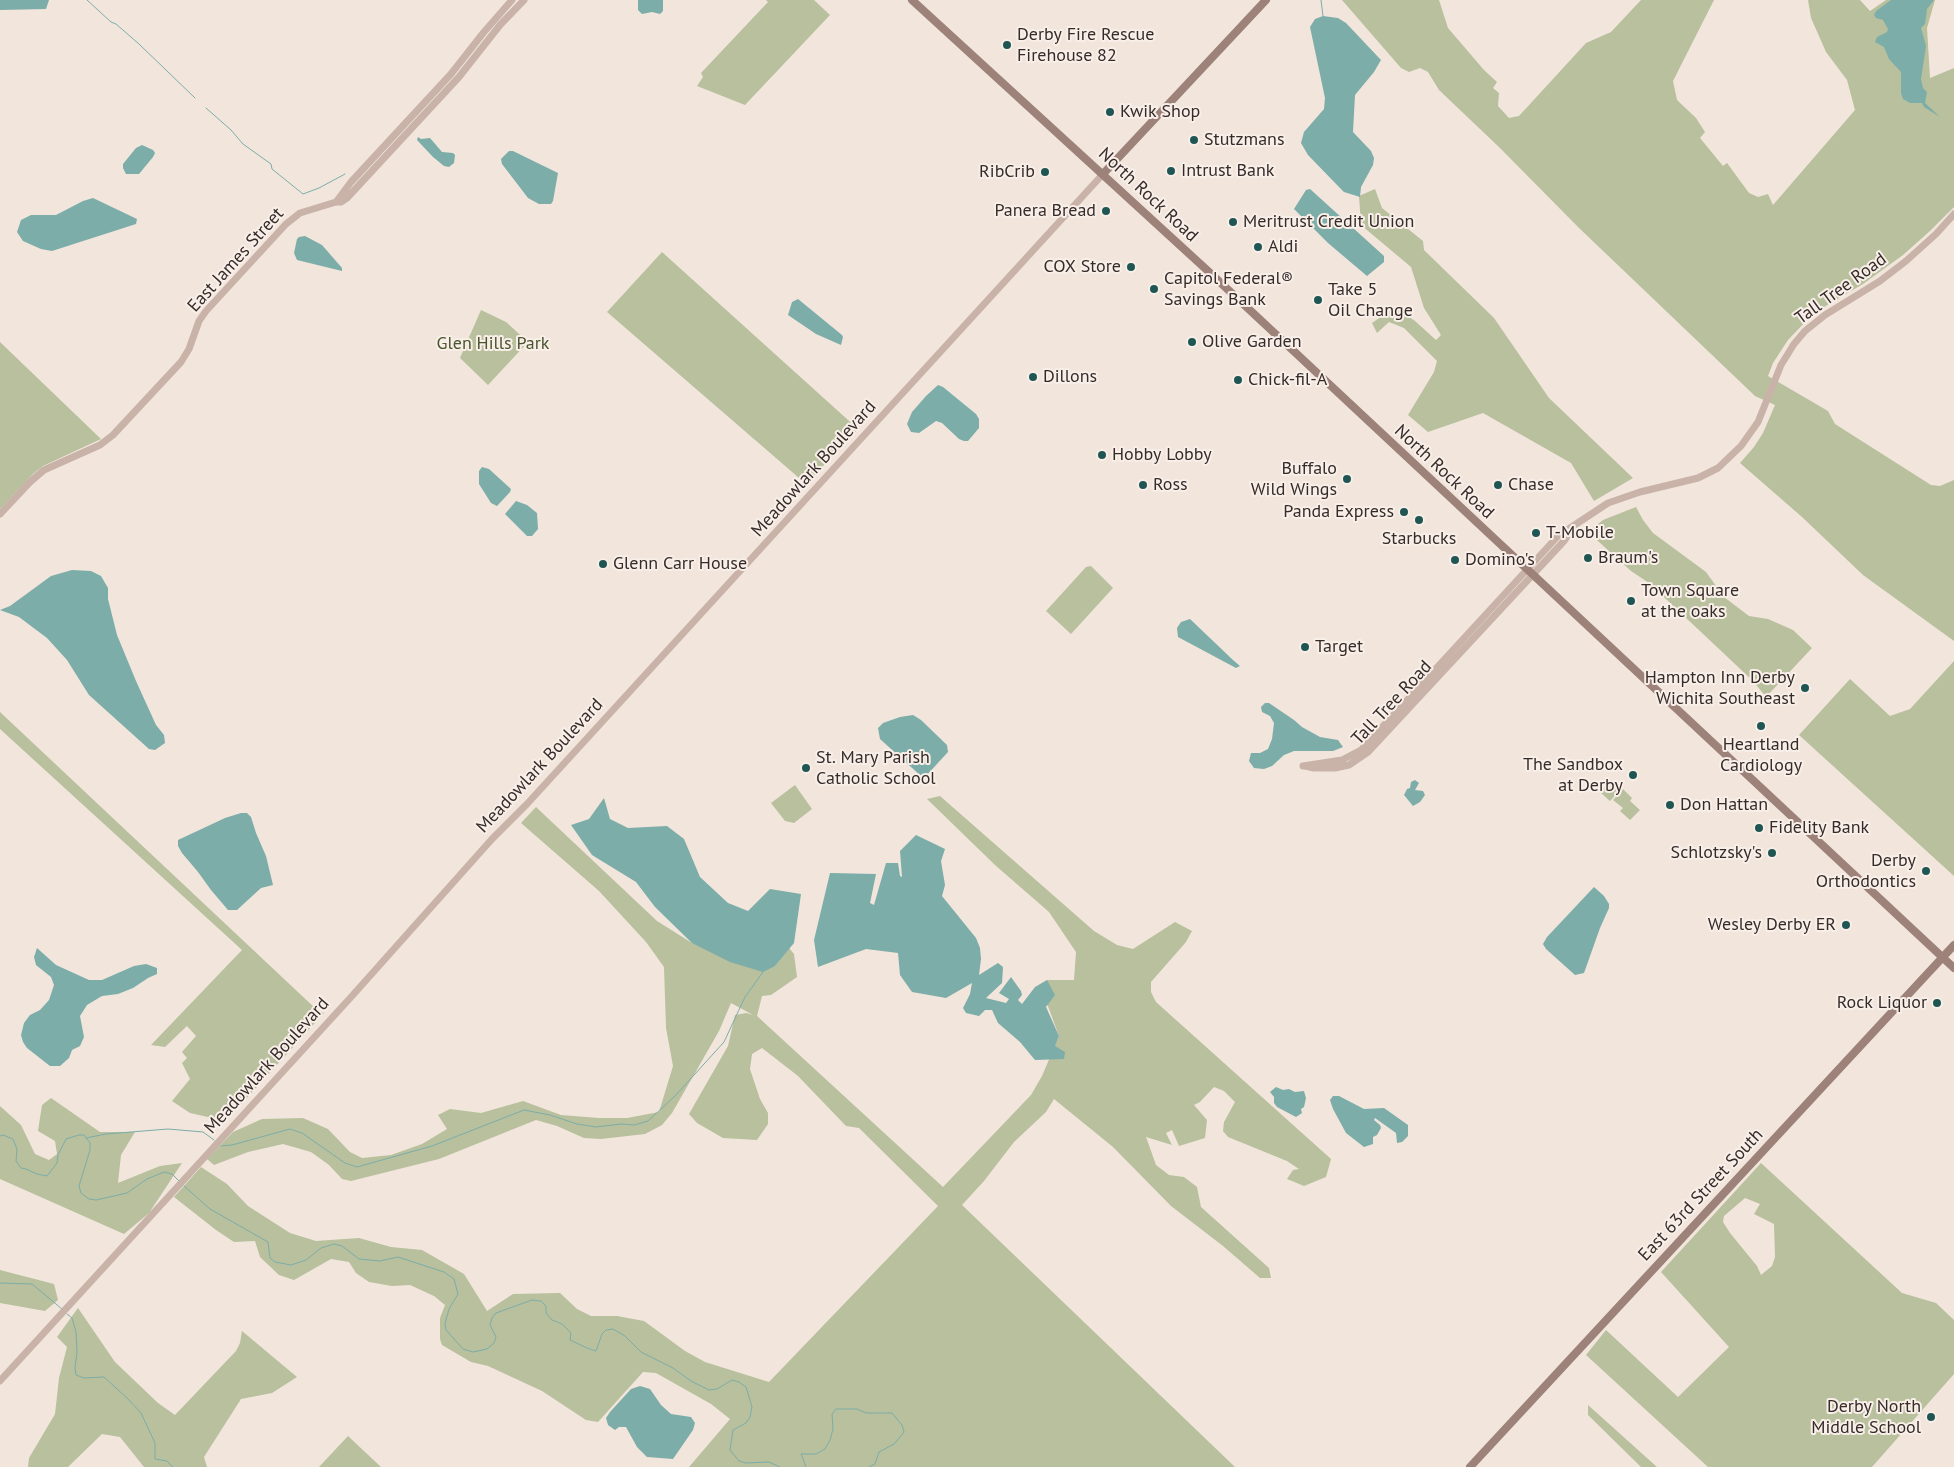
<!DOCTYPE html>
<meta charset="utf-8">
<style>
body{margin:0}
canvas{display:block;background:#f1e5dc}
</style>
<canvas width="1954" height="1467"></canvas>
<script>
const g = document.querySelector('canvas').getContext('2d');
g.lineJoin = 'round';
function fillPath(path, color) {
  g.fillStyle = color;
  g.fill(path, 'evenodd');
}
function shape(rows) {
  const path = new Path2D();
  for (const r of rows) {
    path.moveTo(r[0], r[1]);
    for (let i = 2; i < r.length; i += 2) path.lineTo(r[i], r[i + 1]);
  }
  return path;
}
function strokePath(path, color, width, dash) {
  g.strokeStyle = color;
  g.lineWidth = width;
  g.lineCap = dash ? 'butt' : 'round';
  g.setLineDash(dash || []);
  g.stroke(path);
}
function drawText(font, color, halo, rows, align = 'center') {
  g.font = font + ' "PT Sans",sans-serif';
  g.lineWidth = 4;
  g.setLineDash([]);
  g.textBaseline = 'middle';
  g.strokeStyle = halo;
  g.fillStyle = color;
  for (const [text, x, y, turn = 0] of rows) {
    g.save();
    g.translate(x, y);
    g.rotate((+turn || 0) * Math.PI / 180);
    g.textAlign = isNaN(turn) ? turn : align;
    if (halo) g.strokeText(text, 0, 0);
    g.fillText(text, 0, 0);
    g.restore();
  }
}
const green = shape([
 [766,0,814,0,830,15,745,105,697,86,703,77,701,73,768,2],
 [1342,0,1439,0,1448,28,1484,70,1497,82,1493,88,1499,93,1498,106,1509,118,1519,116,1586,43,1611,32,1641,0,1714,0,1673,81,1677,100,1696,118,1705,132,1700,138,1723,166,1727,163,1749,193,1758,197,1768,194,1773,205,1855,110,1847,80,1826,52,1811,18,1808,0,1860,0,1870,11,1886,0,1935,0,1927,28,1930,78,1954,68,1954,207,1930,231,1903,255,1863,284,1824,307,1807,320,1788,340,1773,363,1768,376,1828,411,1835,424,1931,485,1940,486,1954,480,1954,641,1863,575,1802,517,1740,463,1754,447,1763,433,1775,405,1755,396,1578,227,1500,148,1439,90,1428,72,1420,68,1409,72,1401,68],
 [1375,189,1382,208,1423,241,1424,250,1494,318,1549,398,1633,478,1594,501,1571,463,1483,413,1428,432,1408,415,1434,372,1437,361,1404,328,1389,322,1377,333,1372,323,1395,307,1415,321,1436,340,1441,335,1424,308,1411,267,1361,225,1359,196],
 [662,252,858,429,806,484,607,312],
 [481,310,506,322,528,342,488,385,460,358],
 [0,342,101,439,43,466,33,474,0,509],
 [1636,507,1643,520,1653,533,1706,572,1724,597,1749,616,1768,619,1793,630,1812,648,1766,697,1753,681,1649,583,1631,571,1588,532,1603,520],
 [1091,566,1113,588,1071,634,1046,611,1086,567],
 [1954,661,1954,876,1799,735,1850,679,1890,716,1910,709],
 [0,712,316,1009,324,1013,226,1121,190,1113,172,1101,190,1079,182,1063,187,1058,182,1052,196,1036,187,1026,165,1047,151,1045,242,950,0,729],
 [1610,782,1619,791,1610,801,1600,792],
 [795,785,812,809,794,823,785,821,771,803],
 [1623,789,1632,798,1630,801,1640,810,1630,820,1620,811,1623,808,1613,800],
 [940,796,1094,931,1117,945,1133,949,1175,922,1192,931,1186,942,1151,982,1151,992,1156,1002,1331,1159,1326,1177,1304,1186,1287,1179,1293,1170,1299,1169,1287,1161,1228,1137,1223,1131,1224,1122,1235,1102,1224,1091,1214,1087,1200,1102,1194,1105,1207,1120,1205,1138,1179,1146,1172,1130,1166,1133,1172,1145,1146,1137,1156,1165,1169,1175,1184,1177,1197,1187,1201,1207,1269,1268,1271,1278,1260,1278,1223,1246,1171,1206,1113,1147,1054,1099,1046,1112,1014,1142,984,1181,962,1205,1235,1467,689,1467,730,1419,711,1404,656,1373,643,1372,598,1422,586,1420,542,1391,488,1366,471,1362,442,1345,440,1339,440,1318,445,1305,434,1296,410,1285,392,1286,369,1282,356,1273,349,1262,331,1259,294,1280,279,1275,260,1257,255,1241,234,1242,216,1230,174,1197,201,1167,227,1184,248,1206,290,1233,316,1241,359,1238,391,1247,422,1250,464,1274,487,1311,513,1294,560,1293,577,1309,591,1316,617,1316,644,1321,685,1351,705,1362,769,1382,938,1206,859,1128,846,1126,798,1076,762,1048,752,1054,750,1069,760,1099,768,1113,768,1124,757,1140,723,1138,697,1123,689,1114,728,1046,735,1015,746,1013,753,1015,731,1003,719,1031,672,1113,662,1125,645,1134,601,1139,584,1138,557,1126,536,1120,439,1159,351,1181,342,1179,329,1165,311,1152,283,1144,248,1152,214,1165,207,1159,233,1132,262,1119,303,1118,328,1129,350,1152,362,1158,391,1155,422,1144,447,1129,438,1115,450,1109,481,1113,523,1101,561,1115,599,1118,627,1118,659,1112,673,1066,666,1028,664,967,646,942,599,891,521,823,536,807,657,921,692,943,775,966,789,948,794,954,797,977,771,995,762,996,757,1016,943,1187,1031,1095,1042,1076,1059,1036,1045,998,1047,980,1074,980,1076,952,1049,912,995,865,927,799],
 [51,1098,100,1132,135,1132,121,1155,118,1183,160,1166,182,1163,149,1213,124,1234,0,1179,0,1106,21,1125,35,1154,49,1160,57,1154,55,1141,38,1131,42,1105],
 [1761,1163,1902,1293,1936,1303,1954,1320,1954,1374,1872,1467,1708,1467,1586,1355,1606,1330,1678,1397,1729,1347,1661,1272],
 [1745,1198,1760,1204,1754,1214,1774,1224,1775,1257,1772,1266,1761,1275,1757,1266,1730,1233,1723,1222,1724,1216],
 [0,1270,54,1284,58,1300,45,1311,0,1303],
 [78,1308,115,1362,158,1403,175,1415,236,1351,240,1343,242,1331,297,1377,272,1393,241,1399,204,1457,207,1467,144,1467,120,1437,102,1434,68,1467,28,1467,29,1458,55,1414,59,1378,67,1347,57,1337],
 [1588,1405,1657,1467,1641,1467,1588,1415],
 [348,1436,381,1467,319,1467]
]);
const water = shape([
 [0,0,49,0,46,9,0,10],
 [638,0,663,0,663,11,660,14,652,12,642,14,638,10],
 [1891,0,1934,0,1927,9,1925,24,1921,28,1926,46,1921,79,1923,88,1927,92,1925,103,1940,117,1924,107,1922,103,1910,103,1903,99,1901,93,1901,72,1889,59,1884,47,1875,42,1877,37,1887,32,1888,29,1883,20,1876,18,1874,15,1876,11],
 [1323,16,1338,18,1346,23,1381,60,1374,72,1355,95,1353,132,1371,151,1374,158,1373,165,1361,187,1360,197,1344,192,1338,186,1308,155,1301,143,1304,132,1324,109,1325,98,1310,27,1315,19],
 [418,137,421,139,430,138,442,152,453,153,455,155,454,163,449,167,444,166,433,157,417,140],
 [142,145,153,150,155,153,153,157,139,174,126,174,123,168,123,164,136,148],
 [509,151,513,151,558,173,553,201,551,204,539,204,528,198,502,164,501,159],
 [1310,189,1384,256,1384,262,1367,276,1328,243,1294,209,1306,190],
 [93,198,137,219,136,224,52,251,41,249,23,241,17,232,21,220,31,215,56,215,83,201],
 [305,236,322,245,342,268,342,271,297,260,294,253,297,239,299,237],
 [798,299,842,335,843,337,841,345,816,334,788,315,792,302],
 [938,385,943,387,976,414,979,419,979,428,968,441,964,441,959,439,942,423,936,421,919,433,911,432,907,424,912,412,926,396],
 [482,467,489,469,511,489,510,492,497,506,491,503,479,484,479,471],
 [516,501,527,505,537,513,538,529,532,536,527,536,505,514],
 [72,570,91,571,101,576,108,588,108,599,117,635,136,681,156,725,164,735,165,743,155,750,149,749,89,695,67,660,47,638,19,617,0,610,10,606,51,576],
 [1190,619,1233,660,1240,666,1236,668,1178,637,1177,628,1181,622],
 [1265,703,1269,703,1294,720,1302,727,1320,737,1338,740,1343,747,1333,751,1294,751,1284,755,1272,766,1264,769,1254,768,1249,761,1251,753,1260,753,1268,749,1272,739,1274,723,1270,716,1262,712,1261,707],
 [913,715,921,720,947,745,948,752,925,777,921,776,880,739,878,728,883,723,900,717],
 [1415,780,1419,783,1415,790,1423,791,1425,795,1420,802,1413,806,1404,795,1407,789,1410,788,1411,782],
 [604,798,610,819,628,828,667,826,684,839,700,877,728,903,748,911,770,889,801,894,794,943,775,966,763,972,730,962,692,943,655,907,636,882,592,855,571,825,589,819],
 [241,813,247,813,251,817,256,833,266,856,273,885,261,888,237,910,228,910,211,890,198,872,182,853,178,846,178,840,225,818],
 [916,835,945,849,941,861,945,885,942,896,976,938,980,948,981,959,979,975,998,963,1003,967,1002,983,986,998,1006,1003,1009,999,999,993,1011,977,1021,991,1022,995,1018,1000,1022,1004,1035,987,1047,980,1055,995,1046,1007,1059,1036,1055,1046,1065,1052,1064,1059,1035,1060,1020,1042,998,1023,992,1010,985,1010,979,1016,966,1013,963,1008,970,994,972,983,946,998,912,992,900,975,898,953,866,949,818,967,814,940,830,873,876,874,870,903,874,905,886,863,898,863,900,876,902,877,900,851],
 [1594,887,1604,896,1609,904,1609,908,1600,928,1584,973,1575,975,1546,949,1543,944,1547,937],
 [37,948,56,965,89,980,102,980,134,966,146,964,157,968,157,974,148,978,133,988,118,994,102,996,87,1005,80,1016,84,1037,80,1046,72,1050,69,1058,60,1066,50,1066,27,1048,23,1042,21,1035,24,1023,30,1015,40,1010,49,1000,54,985,51,977,36,965,34,957],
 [1276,1087,1283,1090,1289,1089,1295,1092,1304,1091,1306,1098,1304,1107,1301,1109,1302,1113,1296,1117,1277,1107,1274,1103,1274,1097,1270,1092],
 [1333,1096,1339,1096,1364,1109,1384,1108,1408,1125,1408,1136,1402,1142,1397,1143,1396,1133,1375,1118,1374,1120,1380,1125,1381,1128,1377,1135,1373,1137,1373,1144,1364,1147,1346,1133,1333,1109,1330,1100],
 [640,1386,650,1389,661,1405,671,1414,691,1417,695,1423,693,1430,673,1459,647,1457,637,1447,626,1427,619,1427,615,1430,608,1425,606,1418,610,1412,631,1389]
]);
const stream = shape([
 [87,0,111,22,116,24,139,44,195,98],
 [1321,0,1323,16],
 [206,108,231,130,243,144,271,164,272,169,303,194,319,188,345,174],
 [0,1136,3,1135,13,1139,17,1149,16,1161,21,1168,26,1169,37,1174,47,1176,57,1163,58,1155,66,1139,79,1135,84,1135,90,1143,90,1150,79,1186,81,1193,89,1199,96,1200,127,1193,147,1179,164,1172,172,1174,179,1181],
 [86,1138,106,1134,168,1129,203,1132,214,1140],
 [221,1146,232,1145,290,1129,302,1133,345,1163,357,1167,432,1146,524,1110,550,1115,577,1124,596,1127,621,1124,634,1125,648,1121,675,1096,724,1042,745,997,763,972],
 [184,1186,210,1209,268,1242,270,1258,275,1262,291,1265,306,1260,321,1248,334,1244,342,1246,359,1259,380,1261,398,1257,444,1272,454,1279,458,1294,449,1309,445,1324,446,1330,463,1349,473,1352,487,1349,494,1343,496,1337,490,1325,492,1318,496,1313,532,1300,541,1301,546,1306,546,1313,552,1320,562,1324,571,1333,570,1340,587,1348,596,1351,602,1334,606,1330,613,1329,625,1336,641,1352,673,1368,691,1381,709,1390,717,1389,732,1380,739,1382,746,1387,752,1407,750,1417,746,1423,733,1430,730,1450,739,1461,746,1463,769,1462,780,1467],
 [0,1283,32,1284,62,1309],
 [67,1314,72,1318,76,1332,77,1352,75,1368,76,1375,84,1378,104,1377,128,1399,141,1413,155,1443,155,1459,167,1461,173,1467],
 [806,1467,801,1454,816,1454,825,1449,830,1440,833,1429,832,1414,836,1409,857,1409,866,1413,892,1413,902,1425,904,1432,894,1444,879,1452,875,1464,869,1467]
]);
const tertiary = shape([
 [336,202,351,182,451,74,484,32,512,0],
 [0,514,30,482,44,470,100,445,113,435,181,362,189,349,199,321,206,311,286,224,300,213,336,202,341,202,347,198,459,77,500,25,524,0],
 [1303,766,1342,760,1361,750,1558,536,1608,503,1640,492,1698,478,1718,468,1741,446,1758,422,1781,365,1794,344,1805,331,1825,315,1880,281,1906,261,1936,234,1954,214],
 [1305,766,1314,768,1335,768,1349,765,1368,752,1564,541,1572,529],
 [0,1381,352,996,492,839,527,804,1103,174]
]);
const secondary = shape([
 [912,0,1208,271,1954,968],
 [1103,174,1266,0],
 [1470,1467,1954,945]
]);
const markers = [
 [1007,45,5,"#1f5653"],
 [1110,112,5,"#1f5653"],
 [1194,140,5,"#1f5653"],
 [1171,171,5,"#1f5653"],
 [1045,172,5,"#1f5653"],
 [1106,211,5,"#1f5653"],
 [1233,222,5,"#1f5653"],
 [1258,247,5,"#1f5653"],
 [1131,267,5,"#1f5653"],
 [1154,289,5,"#1f5653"],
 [1318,300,5,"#1f5653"],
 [1192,342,5,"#1f5653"],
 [1033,377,5,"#1f5653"],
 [1238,380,5,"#1f5653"],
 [1102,455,5,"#1f5653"],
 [1347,479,5,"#1f5653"],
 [1143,485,5,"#1f5653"],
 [1498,485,5,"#1f5653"],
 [1404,512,5,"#1f5653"],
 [1419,520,5,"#1f5653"],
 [1536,533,5,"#1f5653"],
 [1588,558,5,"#1f5653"],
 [1455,560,5,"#1f5653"],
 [603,564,5,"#1f5653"],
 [1631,601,5,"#1f5653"],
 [1305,647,5,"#1f5653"],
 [1805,688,5,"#1f5653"],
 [1761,726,5,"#1f5653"],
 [806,768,5,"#1f5653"],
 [1633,775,5,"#1f5653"],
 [1670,805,5,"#1f5653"],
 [1759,828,5,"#1f5653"],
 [1772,853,5,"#1f5653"],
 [1926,871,5,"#1f5653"],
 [1846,925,5,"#1f5653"],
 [1937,1003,5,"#1f5653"],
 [1931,1417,5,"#1f5653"]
];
const poiNames = [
 ["Derby Fire Rescue",1017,35],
 ["Firehouse 82",1017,56],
 ["Kwik Shop",1120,112],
 ["Stutzmans",1204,140],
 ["Intrust Bank",1181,171],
 ["RibCrib",1035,172,"right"],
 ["Panera Bread",1096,211,"right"],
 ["Meritrust Credit Union",1243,222],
 ["Aldi",1268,247],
 ["COX Store",1121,267,"right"],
 ["Capitol Federal®",1164,279],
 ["Savings Bank",1164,300],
 ["Take 5",1328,290],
 ["Oil Change",1328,311],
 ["Olive Garden",1202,342],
 ["Dillons",1043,377],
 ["Chick-fil-A",1248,380],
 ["Hobby Lobby",1112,455],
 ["Buffalo",1337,469,"right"],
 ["Wild Wings",1337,490,"right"],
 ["Ross",1153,485],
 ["Chase",1508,485],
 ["Panda Express",1394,512,"right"],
 ["T-Mobile",1546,533],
 ["Starbucks",1419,539,"center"],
 ["Braum's",1598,558],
 ["Domino's",1465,560],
 ["Glenn Carr House",613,564],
 ["Town Square",1641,591],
 ["at the oaks",1641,612],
 ["Target",1315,647],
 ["Hampton Inn Derby",1795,678,"right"],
 ["Wichita Southeast",1795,699,"right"],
 ["Heartland",1761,745,"center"],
 ["Cardiology",1761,766,"center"],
 ["St. Mary Parish",816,758],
 ["Catholic School",816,779],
 ["The Sandbox",1623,765,"right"],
 ["at Derby",1623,786,"right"],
 ["Don Hattan",1680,805],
 ["Fidelity Bank",1769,828],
 ["Schlotzsky's",1762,853,"right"],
 ["Derby",1916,861,"right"],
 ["Orthodontics",1916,882,"right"],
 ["Wesley Derby ER",1836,925,"right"],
 ["Rock Liquor",1927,1003,"right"],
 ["Derby North",1921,1407,"right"],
 ["Middle School",1921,1428,"right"]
];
const streetNames = [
 ["North Rock Road",1148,195,43],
 ["East James Street",236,260,-48],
 ["Tall Tree Road",1841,289,-36],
 ["Meadowlark Boulevard",814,469,-48],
 ["North Rock Road",1444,472,43],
 ["Tall Tree Road",1392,703,-47],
 ["Meadowlark Boulevard",540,766,-47],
 ["Meadowlark Boulevard",267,1066,-48],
 ["East 63rd Street South",1701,1195,-47]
];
const parkNames = [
 ["Glen Hills Park",493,344]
];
fillPath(green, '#b8c09d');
fillPath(water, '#7cada9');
strokePath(stream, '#7cada9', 1);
strokePath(tertiary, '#c9b3a9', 7);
strokePath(secondary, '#9d827a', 8);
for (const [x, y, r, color] of markers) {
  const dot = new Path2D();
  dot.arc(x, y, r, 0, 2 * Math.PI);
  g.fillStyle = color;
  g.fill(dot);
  strokePath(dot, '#f9efe9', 2);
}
drawText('18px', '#362b28', '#f9efe9', poiNames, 'left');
drawText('18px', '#362b28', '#f9efe9', streetNames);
drawText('18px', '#4a542d', '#f9efe9', parkNames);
</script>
